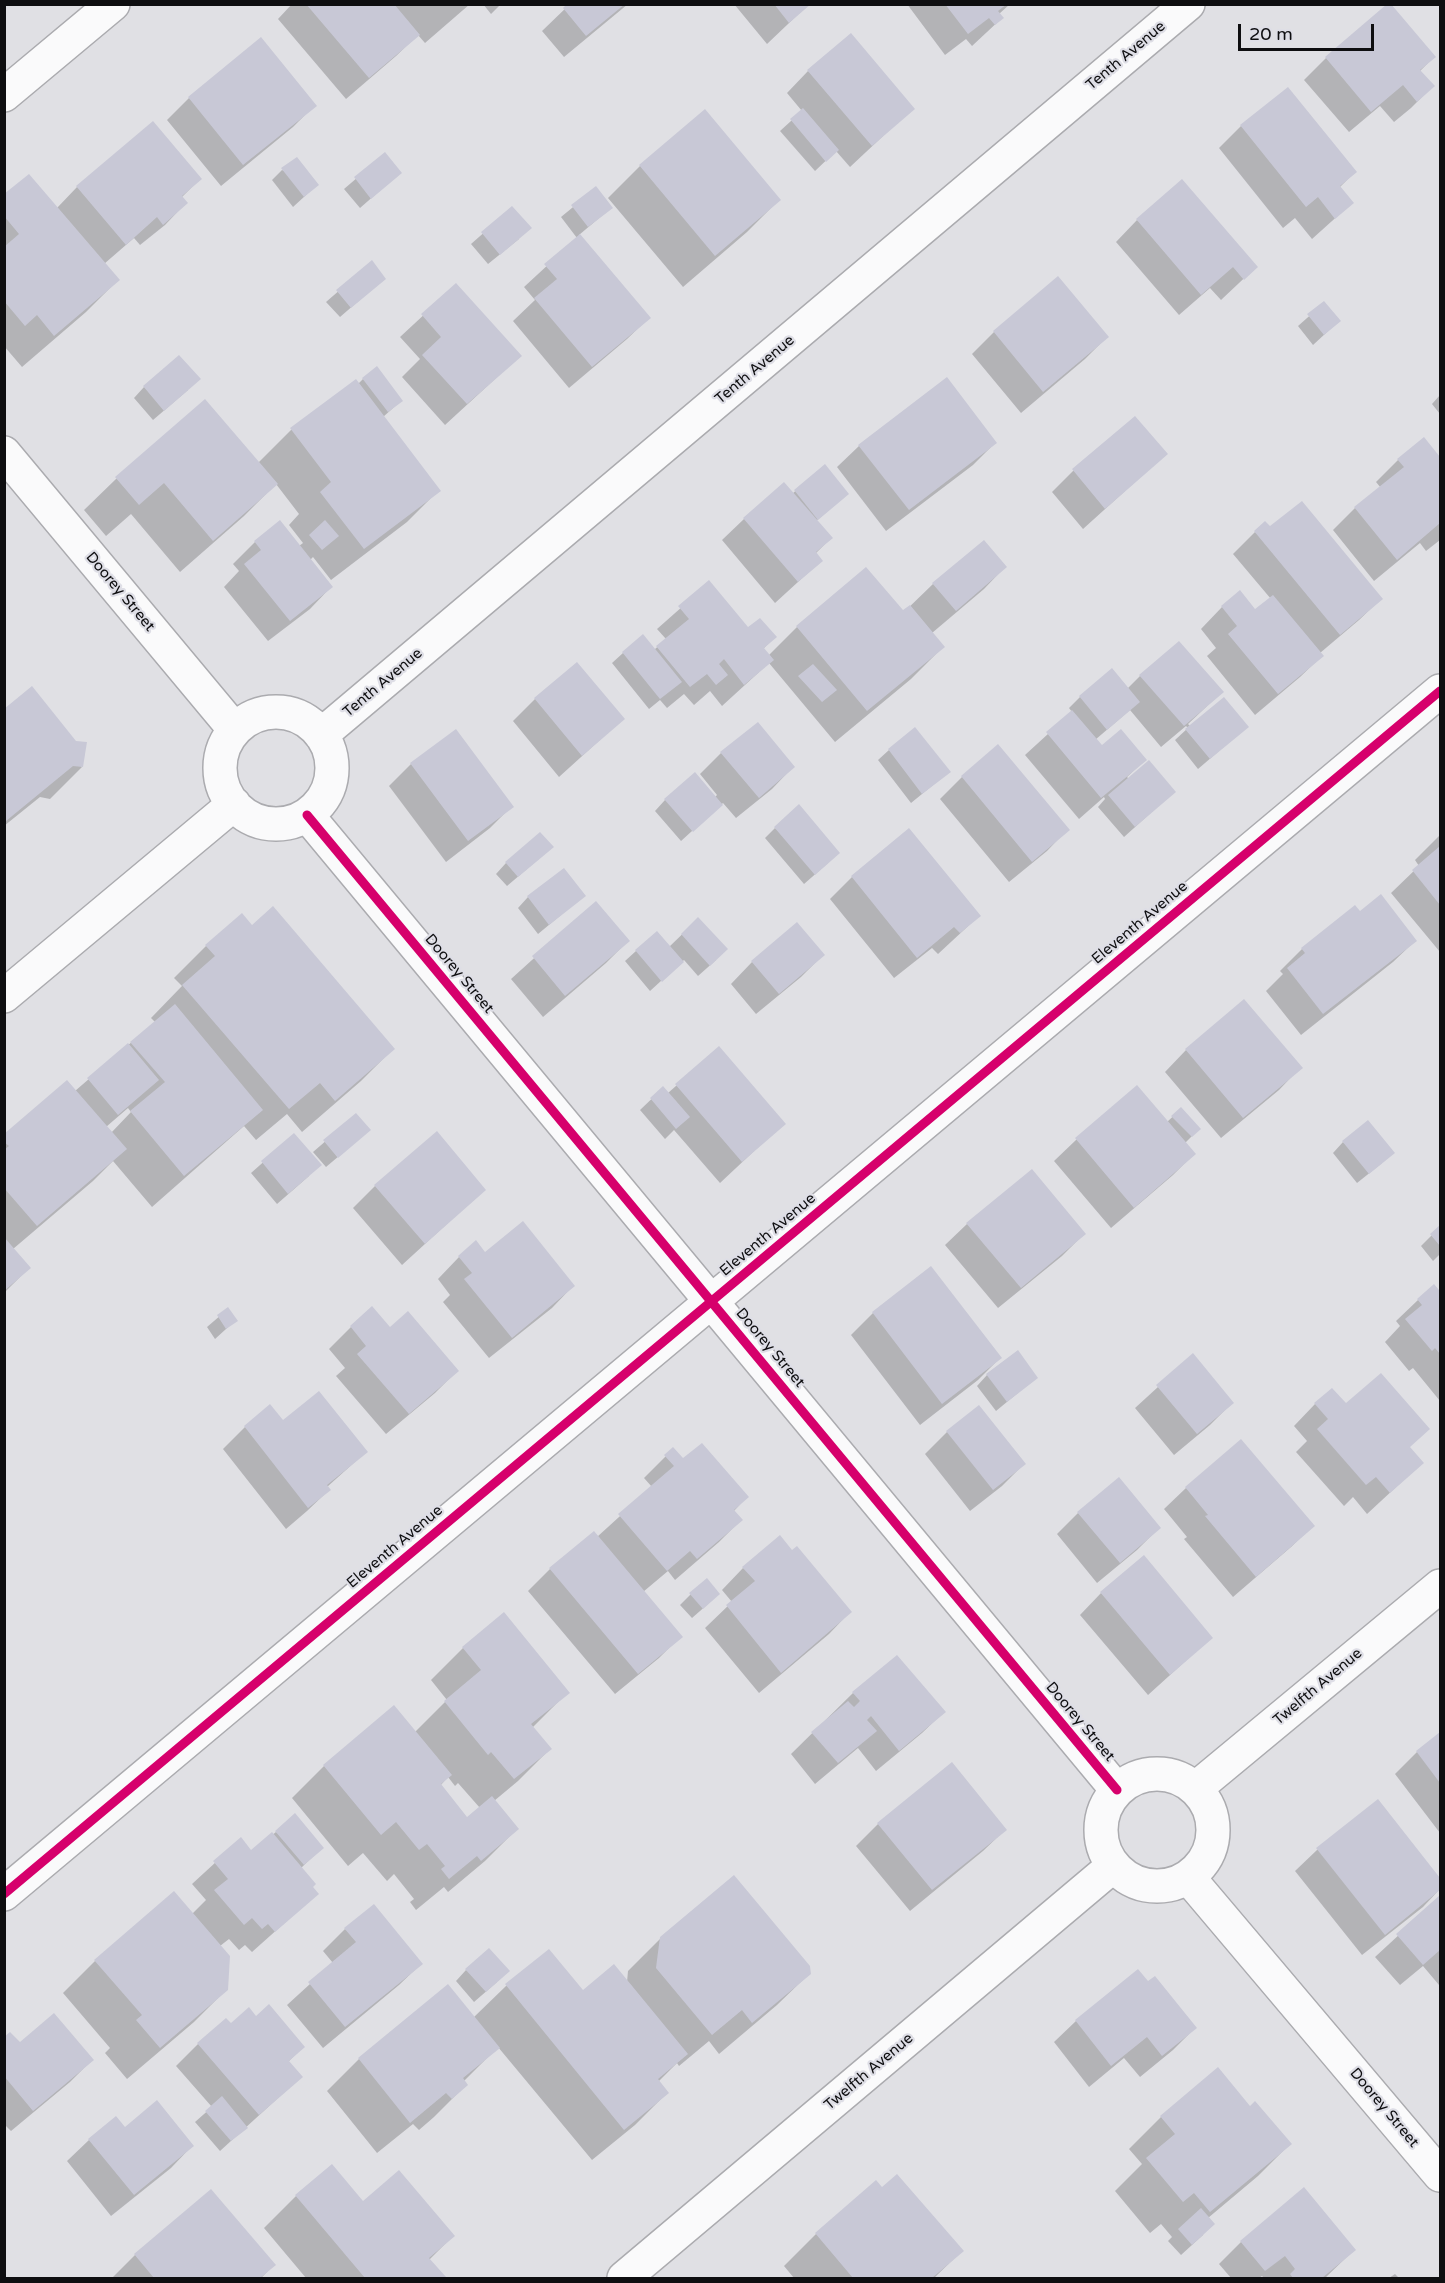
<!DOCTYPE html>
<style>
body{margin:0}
#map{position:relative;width:1445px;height:2283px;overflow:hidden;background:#e0e0e4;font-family:"Varela Round",sans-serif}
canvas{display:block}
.frame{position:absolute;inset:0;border:6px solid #0e0e10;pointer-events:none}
.scale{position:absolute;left:1238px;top:24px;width:136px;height:27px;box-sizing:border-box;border:3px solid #0e0e10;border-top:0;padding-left:8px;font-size:18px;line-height:21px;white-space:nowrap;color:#0e0e10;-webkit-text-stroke:4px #dedee6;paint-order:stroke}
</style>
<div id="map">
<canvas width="1445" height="2283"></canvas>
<div class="frame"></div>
<div class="scale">20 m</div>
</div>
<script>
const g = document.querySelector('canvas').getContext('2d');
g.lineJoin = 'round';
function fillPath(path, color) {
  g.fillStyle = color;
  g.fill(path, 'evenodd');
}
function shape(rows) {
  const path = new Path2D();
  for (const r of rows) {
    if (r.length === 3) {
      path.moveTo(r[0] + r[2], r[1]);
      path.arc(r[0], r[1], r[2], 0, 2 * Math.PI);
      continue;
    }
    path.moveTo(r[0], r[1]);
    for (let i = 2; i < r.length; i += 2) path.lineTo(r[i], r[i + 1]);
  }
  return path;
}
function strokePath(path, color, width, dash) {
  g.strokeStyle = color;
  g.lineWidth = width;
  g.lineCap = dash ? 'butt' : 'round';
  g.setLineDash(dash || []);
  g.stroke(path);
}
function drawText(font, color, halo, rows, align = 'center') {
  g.font = font + ' "Varela Round",sans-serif';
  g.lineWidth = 4.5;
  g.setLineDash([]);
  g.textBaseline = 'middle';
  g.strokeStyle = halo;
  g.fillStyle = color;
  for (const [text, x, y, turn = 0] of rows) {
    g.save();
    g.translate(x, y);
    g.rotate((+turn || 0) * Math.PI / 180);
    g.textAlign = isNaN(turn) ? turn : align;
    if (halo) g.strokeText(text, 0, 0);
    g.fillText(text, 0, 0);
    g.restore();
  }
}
const shadow = shape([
 [292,4,470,4,425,43,418,35,396,56,346,99,278,19],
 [483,4,501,4,491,14],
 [570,4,628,4,564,57,542,31],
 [734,4,807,4,808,5,767,44],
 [907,4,1010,4,999,14,1002,18,972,46,966,39,945,55],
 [1434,57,1420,71,1433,86,1411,108,1394,122,1380,106,1349,132,1304,80,1326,58],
 [808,71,913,108,850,167,836,151,815,171,780,131,802,111,787,93],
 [1287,89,1355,172,1339,188,1352,203,1312,239,1295,218,1283,228,1219,148,1241,126],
 [189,98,314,106,293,127,221,186,167,120],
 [705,111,779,200,747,232,683,287,608,198,640,166],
 [385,154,400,173,360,208,344,189],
 [282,170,317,185,293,207,272,180],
 [200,179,182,197,186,203,165,225,140,245,134,238,104,264,118,280,86,312,22,367,4,346,4,196,57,208,77,187],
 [595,189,611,208,579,235,649,318,627,339,569,388,513,321,535,300,524,287,577,238,561,217],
 [512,208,519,239,488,264,471,244],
 [1137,220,1256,267,1221,300,1210,288,1179,315,1116,242],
 [371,263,384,279,340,317,326,302],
 [1058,278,1107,337,1085,359,1021,413,972,354,994,332],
 [456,285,520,356,445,425,402,377,420,359,400,337],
 [1324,303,1339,321,1313,345,1298,326],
 [363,379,401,401,383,417,439,490,407,522,331,580,313,557,310,560,331,587,310,609,268,641,224,587,239,571,233,564,255,542,280,522,299,546,303,543,289,525,299,514,276,484,244,516,180,572,131,514,106,536,84,510,116,479,205,401,258,463,291,430,356,381,358,384],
 [144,387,188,390,153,420,134,398],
 [1440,395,1440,414,1432,404],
 [1424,439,1440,459,1440,540,1426,551,1420,543,1374,581,1333,530,1355,508,1381,488,1376,482,1398,460],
 [995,443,973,465,886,531,837,467,859,446],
 [1166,454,1083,529,1052,492,1074,470],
 [824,466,836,504,816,521,831,538,816,553,821,561,775,603,722,540,744,519,792,494],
 [1255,532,1381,599,1359,620,1320,653,1322,656,1300,677,1255,715,1207,656,1216,648,1201,629,1222,607,1255,612,1271,599,1233,554],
 [1005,567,984,589,932,633,943,647,911,679,835,742,769,663,722,706,710,691,694,705,684,694,667,708,660,700,649,709,612,663,623,653,654,650,666,639,657,629,709,583,748,629,775,637,763,649,768,656,797,627,903,613,933,584],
 [577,664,623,719,559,777,513,721,535,699],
 [1112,670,1128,688,1140,676,1222,692,1188,724,1190,726,1247,727,1198,769,1175,740,1188,728,1186,726,1161,747,1130,710,1095,740,1101,747,1145,760,1127,777,1129,779,1174,792,1124,837,1098,807,1105,799,1104,797,1079,819,1025,755,1072,712,1069,708,1080,697],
 [4,711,82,767,50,799,40,797,4,826],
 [456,731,512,806,490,828,446,862,389,786,411,764],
 [998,746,1068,829,1047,851,1009,882,940,799,962,777],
 [889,750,949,772,911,803,878,760],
 [721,753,793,767,772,789,736,818,723,803,681,841,655,811,665,800,715,797,717,795,700,774],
 [775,828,828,863,804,884,765,838],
 [909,830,979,916,938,954,932,948,894,978,830,899,852,877],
 [1440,835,1440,952,1391,893,1419,866,1415,860],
 [541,857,507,886,496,874,506,863],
 [584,896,538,934,518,908,528,897],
 [595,903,628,941,606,963,543,1017,511,979],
 [1359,913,1415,941,1393,962,1301,1035,1266,991,1283,974,1280,971,1302,949],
 [698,919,716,960,698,976,684,960,650,991,625,961,636,951,669,947],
 [251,927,393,1049,361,1081,302,1132,287,1114,256,1140,244,1126,152,1207,113,1161,93,1181,13,1249,29,1268,4,1293,4,1136,75,1091,155,1022,151,1018,182,986,174,978,206,946],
 [128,1108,131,1112,111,1133,106,1127],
 [823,955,801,977,756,1014,731,984,752,962],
 [719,1048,784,1123,720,1183,674,1130,665,1139,640,1110,663,1088,668,1093],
 [1186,1050,1300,1068,1279,1090,1221,1138,1165,1072],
 [1137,1087,1167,1122,1181,1109,1199,1129,1185,1143,1194,1154,1173,1175,1111,1228,1054,1161,1076,1140],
 [356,1115,358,1140,326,1167,313,1152],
 [437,1134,484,1190,402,1265,353,1208,375,1186],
 [294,1135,309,1176,277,1204,251,1173],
 [1343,1142,1382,1163,1357,1183,1333,1153],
 [967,1224,1084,1234,1062,1256,998,1308,945,1245],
 [1440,1227,1440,1254,1433,1261,1421,1246],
 [485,1254,573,1286,552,1308,489,1358,443,1302,450,1295,438,1279,459,1257],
 [931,1268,1000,1358,978,1380,920,1425,851,1335,873,1313],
 [1440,1291,1440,1401,1413,1368,1409,1371,1385,1342,1400,1326,1396,1321,1418,1300],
 [228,1309,236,1320,215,1339,207,1327],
 [351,1327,390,1329,457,1371,435,1393,386,1434,336,1376,345,1368,329,1349],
 [1193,1355,1232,1403,1210,1425,1174,1455,1135,1408],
 [987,1375,1036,1378,996,1411,977,1386],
 [1315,1404,1346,1406,1409,1448,1422,1463,1367,1514,1353,1497,1344,1506,1296,1452,1307,1441,1294,1426],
 [979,1407,1024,1464,1002,1486,970,1511,925,1454,947,1432],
 [283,1422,366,1452,327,1487,329,1490,307,1511,286,1529,223,1449,245,1427],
 [673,1449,683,1461,747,1497,733,1512,741,1520,719,1542,675,1580,668,1571,643,1592,681,1636,659,1658,615,1694,528,1591,550,1569,597,1537,652,1487,644,1478],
 [1186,1488,1313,1526,1291,1547,1233,1597,1184,1539,1187,1537,1164,1509],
 [1078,1513,1159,1528,1137,1550,1097,1583,1057,1534],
 [743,1568,850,1612,829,1634,759,1693,705,1628,732,1602,722,1590],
 [1101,1593,1211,1638,1148,1695,1080,1615],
 [691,1594,708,1604,692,1618,680,1605],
 [504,1614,568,1692,532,1728,550,1749,518,1781,494,1801,517,1829,485,1861,448,1892,444,1887,416,1910,410,1902,414,1899,394,1874,387,1881,363,1853,348,1866,292,1798,324,1766,415,1732,447,1700,431,1680,463,1648],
 [448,1777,455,1786,458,1783,480,1808,467,1819,440,1786],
 [853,1693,944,1712,922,1733,876,1771,858,1748,815,1784,791,1754],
 [1440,1734,1440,1833,1395,1774,1417,1752],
 [952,1764,1005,1830,983,1851,910,1911,856,1846,878,1824],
 [1377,1801,1440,1881,1440,1889,1423,1907,1362,1955,1295,1871,1317,1850],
 [276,1832,322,1848,301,1868,317,1894,252,1952,245,1945,239,1950,229,1939,220,1946,227,1989,194,2022,127,2079,105,2053,110,2048,63,1993,95,1961,174,1893,192,1914,206,1900,192,1884,241,1839,251,1852],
 [1440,1897,1440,1983,1439,1985,1423,1966,1400,1985,1375,1957],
 [345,1929,421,1964,399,1985,323,2048,287,2005,333,1963,323,1951],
 [661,1938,810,1973,777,2005,719,2054,709,2041,679,2066,677,2063,658,2082,667,2093,635,2125,592,2160,498,2047,463,2082,466,2085,434,2117,419,2130,413,2124,377,2153,327,2091,359,2059,448,1986,473,2018,506,1986,549,1951,583,1992,627,1982,628,1971],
 [466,1970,497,1982,474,2002,456,1981],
 [256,2018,303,2047,288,2062,301,2077,220,2151,195,2122,212,2107,176,2066,198,2044,231,2025],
 [1076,2021,1195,2028,1173,2050,1140,2077,1124,2058,1089,2087,1054,2042],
 [4,2039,92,2060,70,2082,11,2131,4,2124],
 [1217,2069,1250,2108,1290,2144,1258,2176,1208,2218,1203,2235,1181,2255,1168,2241,1172,2237,1161,2224,1150,2233,1115,2191,1142,2164,1129,2149,1161,2117],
 [125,2129,192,2146,171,2168,111,2216,67,2161,89,2140],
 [332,2166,362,2203,453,2236,429,2260,444,2277,443,2278,306,2278,264,2228,296,2196],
 [876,2183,962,2251,934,2278,794,2278,784,2266,816,2234],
 [1303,2190,1354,2250,1325,2278,1264,2278,1262,2276,1259,2278,1231,2278,1219,2264,1241,2242],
 [211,2191,274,2265,261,2278,112,2278,135,2255],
 [1395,2274,1399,2278,1389,2278]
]);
const building = shape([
 [306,4,394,4,420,35,369,78],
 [567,4,625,4,586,36,563,8],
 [774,4,811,4,789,23],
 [945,4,1007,4,998,11,1004,18,995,25,989,18,968,34],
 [1387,4,1391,4,1436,57,1420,70,1435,86,1417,102,1403,85,1371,112,1325,57],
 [851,33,915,109,872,146,807,70],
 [261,37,317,106,243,165,188,97],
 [1288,87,1357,172,1340,186,1354,203,1335,219,1318,197,1306,207,1240,125],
 [803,108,839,150,826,162,790,119],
 [705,109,781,200,715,256,639,165],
 [153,121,202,179,182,196,188,203,163,225,157,217,126,245,76,186],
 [385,152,402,173,371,199,354,177],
 [297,157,319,185,304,197,281,168],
 [29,174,120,280,54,336,37,315,25,326,4,301,4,247,19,234,4,216,4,194],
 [1182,179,1258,267,1244,280,1233,267,1201,295,1136,219],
 [596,186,613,208,588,227,571,205],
 [512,206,532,228,500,255,481,232],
 [580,234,651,318,592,367,534,298,557,279,544,264],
 [372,260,386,279,351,308,336,290],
 [1058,276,1109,337,1043,392,993,331],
 [456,283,522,356,467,404,422,355,441,337,421,314],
 [1324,301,1341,321,1324,335,1307,314],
 [179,355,201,379,164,411,143,386],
 [377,366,403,401,388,412,362,378],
 [947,377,997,443,909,510,858,445],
 [356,379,441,491,364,549,320,492,331,482,290,428],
 [205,399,278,484,213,541,164,483,139,505,115,477],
 [1135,416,1168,454,1105,509,1072,469],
 [1424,437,1440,457,1440,523,1397,560,1354,507,1404,467,1397,459],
 [825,464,849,494,818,520,794,490],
 [784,482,833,538,816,552,823,561,798,582,743,518],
 [1302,501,1383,599,1340,635,1254,531,1265,521,1270,526],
 [280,520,333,587,290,621,244,564,261,550,254,541],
 [325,520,339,536,322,550,309,535],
 [984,540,1007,567,956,611,932,583],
 [866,567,903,610,910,605,945,647,867,711,796,626],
 [709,580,748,627,760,618,777,637,764,648,774,660,744,685,724,659,719,664,728,675,716,685,707,674,690,687,656,646,689,619,678,606],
 [1240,590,1255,609,1273,595,1324,656,1278,694,1228,634,1237,626,1221,606],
 [643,634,682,682,660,699,622,652],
 [1179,641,1224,692,1184,726,1139,675],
 [577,662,625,719,582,756,534,698],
 [813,664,837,690,822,702,798,676],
 [1112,668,1140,702,1107,730,1079,696],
 [32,686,76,741,87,742,83,767,73,766,6,821,4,709],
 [1224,697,1249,727,1210,759,1185,729],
 [1072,710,1102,745,1121,729,1147,760,1101,798,1046,732],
 [758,722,795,767,759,798,720,752],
 [915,727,951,772,922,794,888,749],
 [456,729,514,807,468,841,410,763],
 [998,744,1070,830,1032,862,961,776],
 [1149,760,1176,792,1135,827,1108,795],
 [695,772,723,805,693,832,664,799],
 [799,804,840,853,815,875,774,827],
 [909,828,981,916,960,933,954,927,917,958,851,876],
 [540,832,554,847,518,877,505,862],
 [1440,846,1440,905,1412,870],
 [564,868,586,896,549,925,527,896],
 [1381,894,1417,941,1323,1014,1287,968,1305,953,1301,948,1355,905,1360,911],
 [596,901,630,941,565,996,532,956],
 [273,906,395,1049,335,1101,320,1083,289,1109,182,985,215,956,205,945,242,913,252,925],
 [698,917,728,949,710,966,681,934],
 [797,922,825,955,779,994,751,961],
 [657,931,684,962,662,982,635,950],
 [1244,999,1303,1068,1243,1118,1185,1049],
 [175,1004,263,1110,184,1176,130,1111,165,1082,130,1042],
 [128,1043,159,1080,118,1115,87,1078],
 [719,1046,786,1124,742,1162,675,1084],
 [67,1080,127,1149,37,1226,4,1188,4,1150,9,1146,4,1142,4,1134],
 [1137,1085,1196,1154,1134,1208,1075,1138],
 [663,1086,690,1117,676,1129,650,1098],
 [1181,1107,1201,1129,1192,1137,1171,1116],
 [356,1113,371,1130,338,1158,323,1140],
 [1368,1120,1395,1153,1369,1174,1342,1141],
 [437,1131,486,1190,425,1244,374,1185],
 [294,1133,322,1165,288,1194,261,1161],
 [1032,1169,1086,1234,1021,1288,966,1223],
 [523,1221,575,1286,512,1338,464,1279,472,1273,458,1256,476,1240,485,1252],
 [1440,1225,1440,1246,1430,1234],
 [4,1237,31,1268,4,1291],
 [931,1266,1002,1358,942,1404,872,1312],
 [1434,1284,1439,1290,1440,1289,1440,1354,1435,1348,1432,1351,1405,1319,1422,1305,1417,1299],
 [372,1306,390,1327,408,1311,459,1371,409,1414,357,1354,366,1346,350,1326],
 [228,1307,238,1321,226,1329,217,1315],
 [1018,1350,1038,1378,1007,1402,986,1374],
 [1193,1353,1234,1403,1197,1434,1156,1385],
 [1381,1373,1430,1429,1410,1447,1424,1463,1390,1493,1376,1477,1366,1485,1317,1429,1328,1419,1314,1403,1332,1388,1346,1403],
 [319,1391,368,1452,327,1485,331,1490,308,1508,244,1426,270,1404,283,1420],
 [979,1405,1026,1464,993,1490,946,1431],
 [1241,1439,1315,1526,1256,1577,1205,1516,1208,1515,1185,1487],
 [702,1443,749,1497,734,1510,743,1520,697,1559,690,1551,667,1571,618,1514,674,1466,664,1455,673,1447,683,1458],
 [1119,1477,1161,1528,1120,1563,1077,1512],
 [594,1531,683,1637,638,1674,549,1568],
 [780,1535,792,1550,797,1546,852,1612,781,1673,726,1605,755,1581,742,1567],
 [1144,1555,1213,1638,1170,1675,1100,1592],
 [707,1578,720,1594,703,1609,689,1593],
 [504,1612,570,1693,531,1724,552,1749,514,1779,491,1752,488,1755,444,1701,481,1670,462,1647],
 [897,1655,946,1712,899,1751,871,1716,867,1720,877,1731,838,1763,811,1732,848,1701,854,1707,860,1701,852,1692],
 [394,1705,452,1775,441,1784,467,1817,492,1796,519,1829,481,1861,477,1856,449,1879,441,1869,445,1866,427,1844,419,1850,396,1822,381,1835,323,1765],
 [1440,1732,1440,1783,1416,1751],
 [952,1762,1007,1830,932,1890,877,1823],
 [1378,1799,1440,1878,1440,1890,1385,1935,1316,1848],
 [295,1813,324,1848,304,1865,275,1831],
 [272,1832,316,1884,313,1887,319,1894,275,1932,268,1924,262,1929,252,1918,244,1925,214,1890,228,1879,213,1861,241,1837,251,1850],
 [734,1875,810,1966,811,1974,752,2023,742,2010,712,2035,656,1968,660,1937],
 [174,1891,230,1956,228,1990,160,2048,136,2020,142,2015,94,1960],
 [1440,1895,1440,1950,1423,1965,1396,1934],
 [374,1904,423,1964,345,2027,308,1982,356,1942,344,1928],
 [489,1948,510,1971,486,1992,465,1969],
 [549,1949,583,1990,614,1964,688,2054,658,2079,669,2093,624,2130,505,1984],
 [1138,1969,1148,1981,1155,1976,1197,2028,1162,2056,1147,2037,1111,2066,1075,2020],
 [448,1984,500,2048,463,2078,468,2085,452,2099,446,2093,410,2123,358,2058],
 [269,2004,305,2047,289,2061,303,2077,259,2115,197,2043,226,2018,231,2023,249,2007,256,2016],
 [54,2013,94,2060,33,2111,4,2076,4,2037,10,2032,20,2042],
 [1218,2067,1250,2106,1255,2101,1292,2144,1210,2212,1194,2193,1183,2202,1146,2158,1175,2134,1160,2116],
 [222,2096,248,2128,231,2141,205,2111],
 [157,2100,194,2146,134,2195,88,2139,116,2116,125,2127],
 [332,2164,363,2201,399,2170,455,2236,429,2258,446,2277,365,2278,295,2195],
 [897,2174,964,2251,932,2278,853,2278,815,2233,876,2180,882,2187],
 [1304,2187,1356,2250,1322,2278,1293,2278,1290,2274,1295,2269,1285,2256,1265,2271,1240,2241],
 [211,2189,276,2265,260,2278,154,2278,134,2254],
 [1201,2208,1215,2224,1192,2245,1178,2229]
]);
const minor = shape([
 [4,95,113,4],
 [4,453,235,730],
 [276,768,56],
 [321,735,1188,4],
 [307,815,1117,1790],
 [4,996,234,804],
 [1157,1830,56],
 [1195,1789,1440,1586],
 [1188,1877,1440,2175],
 [4,1894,1440,691],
 [624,2278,1113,1866]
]);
const cycleway = shape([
 [307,815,1117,1790],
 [4,1894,1440,691]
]);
const streetNames = [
 ["Tenth Avenue",1126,56,-40],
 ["Tenth Avenue",755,370,-40],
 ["Doorey Street",120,592,50],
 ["Tenth Avenue",383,683,-40],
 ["Eleventh Avenue",1140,923,-40],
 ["Doorey Street",459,974,50],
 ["Eleventh Avenue",768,1235,-40],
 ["Doorey Street",770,1348,50],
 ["Eleventh Avenue",395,1547,-40],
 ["Twelfth Avenue",1318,1687,-40],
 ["Doorey Street",1080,1722,50],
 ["Twelfth Avenue",869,2072,-40],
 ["Doorey Street",1384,2108,50]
];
fillPath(shadow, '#0003');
fillPath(building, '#c8c8d6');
strokePath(minor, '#ababaf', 36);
strokePath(minor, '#fafafb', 33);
strokePath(cycleway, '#d6006c', 9);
drawText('15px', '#0e0e10', '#dedee6', streetNames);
</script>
